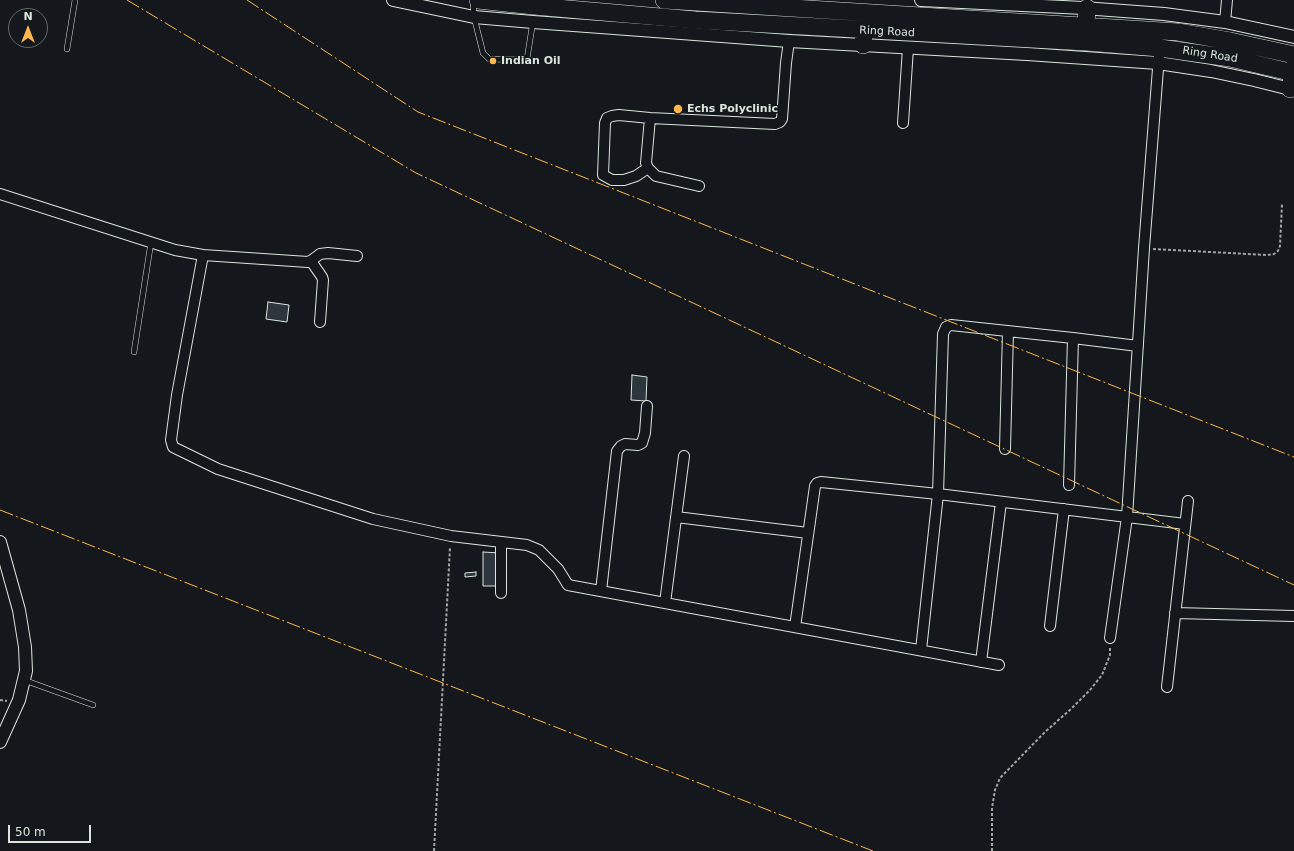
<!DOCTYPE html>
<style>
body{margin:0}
#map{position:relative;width:1294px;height:851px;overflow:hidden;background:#14181c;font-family:"DejaVu Sans",sans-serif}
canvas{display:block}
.north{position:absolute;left:8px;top:8px;width:40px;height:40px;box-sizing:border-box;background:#14181c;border:1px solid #626a69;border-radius:50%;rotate:0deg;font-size:11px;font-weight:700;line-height:16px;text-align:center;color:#d8e6dc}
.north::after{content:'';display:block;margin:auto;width:14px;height:18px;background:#ffb74d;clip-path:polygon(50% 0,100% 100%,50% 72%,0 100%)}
.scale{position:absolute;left:8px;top:825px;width:83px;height:18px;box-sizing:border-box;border:2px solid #d8e6dc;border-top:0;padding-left:5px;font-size:12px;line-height:14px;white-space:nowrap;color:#d8e6dc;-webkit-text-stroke:3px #14181c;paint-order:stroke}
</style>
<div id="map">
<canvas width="1294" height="851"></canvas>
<div class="north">N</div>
<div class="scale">50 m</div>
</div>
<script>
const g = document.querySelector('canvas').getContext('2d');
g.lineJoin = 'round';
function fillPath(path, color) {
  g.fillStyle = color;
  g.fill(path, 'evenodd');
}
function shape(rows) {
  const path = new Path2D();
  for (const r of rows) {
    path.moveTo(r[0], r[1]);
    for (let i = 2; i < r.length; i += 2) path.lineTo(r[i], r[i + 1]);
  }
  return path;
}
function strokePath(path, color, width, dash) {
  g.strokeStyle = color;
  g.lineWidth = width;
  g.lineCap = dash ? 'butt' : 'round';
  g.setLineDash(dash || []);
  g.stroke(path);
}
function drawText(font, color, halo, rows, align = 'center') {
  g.font = font + ' "DejaVu Sans",sans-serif';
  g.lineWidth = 3;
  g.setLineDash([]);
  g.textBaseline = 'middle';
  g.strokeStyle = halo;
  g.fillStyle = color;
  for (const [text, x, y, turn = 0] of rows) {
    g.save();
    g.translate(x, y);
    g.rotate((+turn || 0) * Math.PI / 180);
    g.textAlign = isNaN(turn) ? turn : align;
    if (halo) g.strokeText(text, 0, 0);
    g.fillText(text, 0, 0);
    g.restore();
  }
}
const building = shape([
 [268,302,289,305,287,322,266,319,268,302],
 [632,375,647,377,646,401,631,400,632,375],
 [483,552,500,553,500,586,483,586,483,552],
 [476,572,476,576,465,577,465,573,476,572]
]);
const path = shape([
 [1153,249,1267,255,1274,254,1278,251,1280,246,1282,204],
 [0,700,7,701],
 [434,851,450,547],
 [992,851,992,808,995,790,1000,778,1045,732,1072,708,1090,690,1102,675,1110,655,1110,647]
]);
const service = shape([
 [473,1,474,17,483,53,489,59,524,60,527,59,533,21],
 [67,49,75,0],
 [134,352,151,242],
 [24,680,93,705]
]);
const minor = shape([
 [1225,22,1227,0],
 [650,118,646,163,648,168,656,176,699,186],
 [903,123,908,48],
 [648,168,636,176,624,180,612,180,603,175,605,123,607,118,612,116,619,115,650,118,775,124,780,122,782,119,786,63,789,41],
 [0,194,175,250,203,255,308,262,312,260,320,254,328,253,357,256],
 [203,255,177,395,171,440,173,447,218,469,373,519,451,536,527,545,539,550,558,569,568,585,999,665],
 [311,261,322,277,323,280,320,322],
 [1005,449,1008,331],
 [1069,485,1073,338],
 [676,517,808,533],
 [601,591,617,451,621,446,625,444,638,445,642,443,645,433,647,406],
 [501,593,501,542],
 [665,603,684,456],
 [1175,613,1294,616],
 [1050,626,1064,509],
 [795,627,815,486,817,483,821,482,938,494,1185,524],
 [1110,638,1127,517,1144,248,1159,56],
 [921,650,938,494,943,334,946,327,951,325,1073,338,1138,346],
 [981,662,1001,502],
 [1167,687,1188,501]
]);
const tertiary = shape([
 [393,0,474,17,533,22,789,41,1027,54,1158,63,1211,71,1254,80,1294,90],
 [921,0,1083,8,1164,14,1225,22,1294,37],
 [0,542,19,610,25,647,26,671,19,700,0,742]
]);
const trunk = shape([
 [478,0,534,6,695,20,1086,42,1160,48,1230,58,1294,73],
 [664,0,1178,32,1230,41,1294,55],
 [1086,25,1087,8],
 [863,45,864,31],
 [1290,89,1294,67]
]);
const power = shape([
 [127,0,416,173,1294,585],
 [247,0,418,112,1294,457],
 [0,510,873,851]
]);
const markers = [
 [493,61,4,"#ffb74d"],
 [678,109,5,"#ffb74d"]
];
const streetNames = [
 ["Ring Road",887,32,3],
 ["Ring Road",1210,55,9]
];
const poiNames = [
 ["Indian Oil",501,61],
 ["Echs Polyclinic",687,109]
];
fillPath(building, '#2c363c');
strokePath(building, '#d8e6dc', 1);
strokePath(service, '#d8e6dc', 6);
strokePath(minor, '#d8e6dc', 12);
strokePath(tertiary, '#d8e6dc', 14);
strokePath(trunk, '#d8e6dc', 18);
strokePath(path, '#9da8a2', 2, [3, 2]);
strokePath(service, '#14181c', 5);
strokePath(minor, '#14181c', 10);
strokePath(tertiary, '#14181c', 12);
strokePath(trunk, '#14181c', 17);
strokePath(power, '#ffb74d', 1, [14, 3, 2, 3]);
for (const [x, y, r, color] of markers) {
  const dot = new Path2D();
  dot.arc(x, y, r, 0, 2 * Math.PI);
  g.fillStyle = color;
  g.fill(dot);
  strokePath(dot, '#14181c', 1.5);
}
drawText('11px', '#d8e6dc', '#14181c', streetNames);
drawText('bold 11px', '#d8e6dc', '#14181c', poiNames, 'left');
</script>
